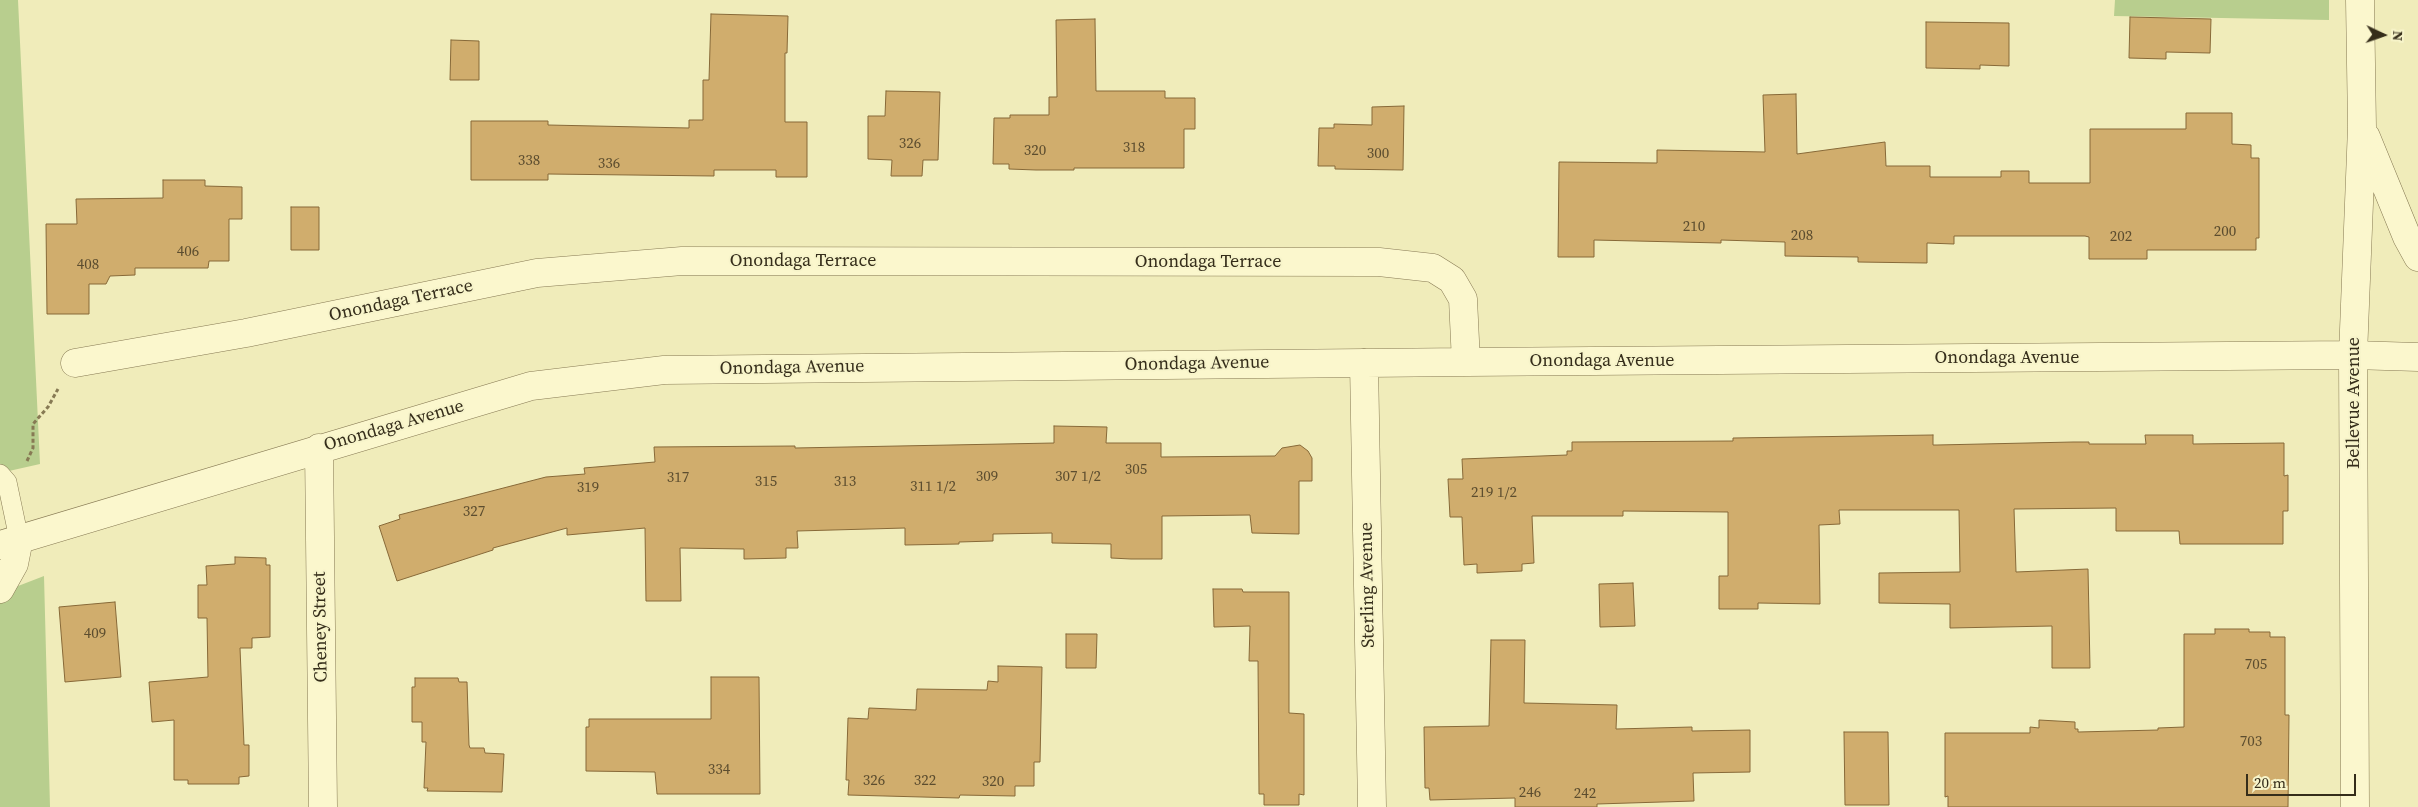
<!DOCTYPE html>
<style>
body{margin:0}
#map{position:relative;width:2418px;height:807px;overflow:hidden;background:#f0ecba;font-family:"Source Serif 4",serif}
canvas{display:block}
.north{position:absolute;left:2358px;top:10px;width:50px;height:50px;-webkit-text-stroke:4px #f7f4ca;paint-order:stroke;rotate:93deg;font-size:14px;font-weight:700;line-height:20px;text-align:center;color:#352d1a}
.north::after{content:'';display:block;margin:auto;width:18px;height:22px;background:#352d1a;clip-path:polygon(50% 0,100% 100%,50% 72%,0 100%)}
.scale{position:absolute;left:2246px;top:774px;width:110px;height:22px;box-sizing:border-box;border:2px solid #352d1a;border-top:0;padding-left:6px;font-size:15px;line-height:18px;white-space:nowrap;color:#352d1a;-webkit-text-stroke:4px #f7f4ca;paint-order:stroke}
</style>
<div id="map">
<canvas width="2418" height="807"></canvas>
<div class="north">N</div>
<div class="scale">20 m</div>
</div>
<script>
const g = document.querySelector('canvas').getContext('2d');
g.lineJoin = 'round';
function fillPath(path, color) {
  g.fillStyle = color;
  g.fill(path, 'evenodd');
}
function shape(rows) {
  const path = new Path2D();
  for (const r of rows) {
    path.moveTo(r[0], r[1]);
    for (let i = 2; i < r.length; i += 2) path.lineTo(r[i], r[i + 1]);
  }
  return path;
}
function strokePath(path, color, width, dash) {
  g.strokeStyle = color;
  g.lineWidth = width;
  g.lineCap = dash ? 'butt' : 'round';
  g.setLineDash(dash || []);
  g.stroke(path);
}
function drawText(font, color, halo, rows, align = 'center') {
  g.font = font + ' "Source Serif 4",serif';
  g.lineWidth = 4;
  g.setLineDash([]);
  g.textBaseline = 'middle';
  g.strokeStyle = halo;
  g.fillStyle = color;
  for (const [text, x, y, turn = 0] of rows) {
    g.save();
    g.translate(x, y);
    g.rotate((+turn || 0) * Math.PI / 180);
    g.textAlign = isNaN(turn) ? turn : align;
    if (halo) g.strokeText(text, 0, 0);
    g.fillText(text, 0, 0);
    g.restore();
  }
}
const green = shape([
 [0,0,18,0,40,464,0,473],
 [2115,0,2329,0,2329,20,2114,16],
 [44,576,50,807,0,807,0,593]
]);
const building = shape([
 [711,14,788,16,787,53,785,53,785,122,807,122,807,177,776,177,776,170,714,170,714,176,548,174,548,180,471,180,471,121,548,121,548,125,689,128,689,120,703,120,703,80,709,80,711,14],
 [2130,17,2211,19,2210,53,2166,52,2166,59,2129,58,2130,17],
 [1095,19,1096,91,1165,91,1165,98,1195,98,1195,129,1184,129,1184,168,1074,168,1074,170,1036,170,1009,169,1009,164,993,164,994,118,1010,118,1010,115,1049,115,1049,97,1057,97,1056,20,1095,19],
 [1926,22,2009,23,2009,66,1980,65,1980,69,1926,68,1926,22],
 [451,40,479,41,479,80,450,80,451,40],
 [886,91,940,92,938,160,923,160,922,176,891,176,892,160,868,159,868,116,885,116,886,91],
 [1796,94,1797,154,1885,142,1886,166,1930,166,1930,177,2001,177,2001,171,2029,171,2029,183,2090,183,2090,129,2186,129,2186,113,2232,113,2232,144,2251,145,2251,158,2259,158,2259,238,2256,238,2256,250,2147,250,2147,259,2089,259,2089,237,2085,236,1954,236,1954,244,1927,243,1927,263,1858,262,1858,257,1785,256,1785,242,1721,240,1721,243,1594,240,1594,257,1558,257,1559,162,1657,163,1657,150,1765,152,1763,95,1796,94],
 [1404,106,1403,170,1335,169,1335,166,1318,166,1319,128,1334,128,1334,124,1372,125,1372,107,1404,106],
 [163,180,205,180,205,186,242,187,242,219,229,219,229,261,209,261,208,268,135,268,135,275,110,276,106,284,89,284,89,314,47,314,46,224,77,224,76,199,163,198,163,180],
 [291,207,319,207,319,250,291,250,291,207],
 [1054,426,1107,427,1106,443,1161,443,1161,457,1275,456,1282,448,1300,445,1308,451,1312,458,1312,481,1299,481,1299,534,1252,533,1250,515,1162,516,1162,559,1131,559,1111,558,1111,544,1052,543,1052,533,993,534,993,541,959,542,959,544,905,545,905,528,797,531,798,548,786,548,786,558,744,559,744,549,680,548,681,601,646,601,645,528,567,535,567,528,493,548,493,550,397,581,379,526,400,519,399,515,546,477,585,474,584,468,655,462,654,447,795,446,795,448,1054,443,1054,426],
 [1933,435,1933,445,1937,445,2073,442,2089,442,2089,444,2146,444,2145,435,2193,435,2193,444,2284,443,2284,476,2288,475,2288,511,2283,511,2283,544,2180,544,2179,531,2116,531,2116,508,2014,509,2016,572,2088,569,2090,668,2052,668,2052,626,1950,628,1950,604,1879,603,1879,573,1960,572,1959,510,1839,510,1840,524,1819,525,1820,604,1758,603,1758,609,1719,609,1719,576,1728,576,1728,512,1623,511,1623,516,1532,516,1534,563,1522,564,1522,571,1477,573,1477,564,1464,565,1462,517,1450,517,1448,479,1463,479,1462,459,1567,455,1567,451,1572,451,1572,442,1733,441,1733,438,1933,435],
 [235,557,266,558,266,565,270,565,270,637,252,638,252,648,240,648,244,745,249,745,249,776,239,777,239,784,188,784,188,780,174,780,174,720,152,722,149,682,208,677,207,618,198,618,198,585,207,585,206,566,235,564,235,557],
 [1633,583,1635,626,1600,627,1599,584,1633,583],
 [1213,589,1242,589,1243,592,1289,592,1289,713,1304,714,1304,795,1299,794,1299,805,1264,805,1264,794,1259,794,1258,661,1249,661,1250,626,1214,627,1213,589],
 [115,602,121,677,65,682,59,607,115,602],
 [2215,629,2249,629,2249,632,2270,632,2270,637,2285,637,2285,715,2289,715,2288,807,1948,807,1948,796,1945,797,1945,733,2030,733,2030,727,2039,728,2039,720,2075,722,2075,729,2078,729,2078,732,2158,730,2158,728,2184,727,2184,634,2215,634,2215,629],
 [1066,634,1097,634,1096,668,1066,668,1066,634],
 [1491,640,1525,640,1524,703,1617,705,1616,729,1692,727,1692,731,1750,730,1750,772,1693,773,1694,801,1597,804,1597,807,1515,807,1515,798,1430,800,1429,788,1425,788,1424,727,1489,726,1491,640],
 [998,666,1042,667,1040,762,1034,762,1034,786,1015,786,1015,796,960,795,959,798,848,795,849,780,846,780,848,718,868,719,869,708,916,710,917,689,987,690,988,681,998,682,998,666],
 [711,677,759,677,760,794,657,794,655,772,586,771,586,727,589,727,589,719,711,719,711,677],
 [415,678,458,678,459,682,467,682,469,745,470,748,484,748,485,753,504,754,502,792,427,791,428,788,424,788,426,742,422,742,422,722,412,722,412,687,415,687,415,678],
 [1844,732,1888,732,1889,805,1845,805,1844,732]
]);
const path = shape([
 [27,461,33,448,33,424,48,407,58,389]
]);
const lane = shape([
 [0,474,7,482,19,539]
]);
const street = shape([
 [2366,137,2407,237,2418,257],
 [75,363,246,333,537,273,682,261,1379,262,1433,268,1452,280,1463,299,1466,362],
 [1364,363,1372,807],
 [319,448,323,807],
 [0,545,531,386,664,370,1466,362,2353,355,2418,357],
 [0,589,14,564,19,539],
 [2355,807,2353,355,2362,127,2360,0]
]);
const numberNames = [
 ["326",910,144],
 ["318",1134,148],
 ["320",1035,151],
 ["300",1378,154],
 ["338",529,161],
 ["336",609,164],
 ["210",1694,227],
 ["200",2225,232],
 ["208",1802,236],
 ["202",2121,237],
 ["406",188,252],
 ["408",88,265],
 ["305",1136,470],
 ["309",987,477],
 ["307 1/2",1078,477],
 ["317",678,478],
 ["315",766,482],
 ["313",845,482],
 ["311 1/2",933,487],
 ["319",588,488],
 ["219 1/2",1494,493],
 ["327",474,512],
 ["409",95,634],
 ["705",2256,665],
 ["703",2251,742],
 ["334",719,770],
 ["326",874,781],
 ["322",925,781],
 ["320",993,782],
 ["246",1530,793],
 ["242",1585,794]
];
const streetNames = [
 ["Onondaga Terrace",803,261],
 ["Onondaga Terrace",1208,262],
 ["Onondaga Terrace",401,301,-12],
 ["Onondaga Avenue",2007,358],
 ["Onondaga Avenue",1602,361],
 ["Onondaga Avenue",1197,364,-1],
 ["Onondaga Avenue",792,368,-1],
 ["Bellevue Avenue",2354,403,-90],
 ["Onondaga Avenue",394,426,-16],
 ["Sterling Avenue",1368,585,-91],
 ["Cheney Street",321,627,-91]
];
fillPath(green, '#b8ce8e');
fillPath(building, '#d0ad6d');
strokePath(building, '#876938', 1);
strokePath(lane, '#877a54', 20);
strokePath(street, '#877a54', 29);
strokePath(path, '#877a54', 3, [4, 2.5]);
strokePath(lane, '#fbf7cd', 19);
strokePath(street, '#fbf7cd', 28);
drawText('15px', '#5c4d2f', null, numberNames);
drawText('18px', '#352d1a', '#f7f4ca', streetNames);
</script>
